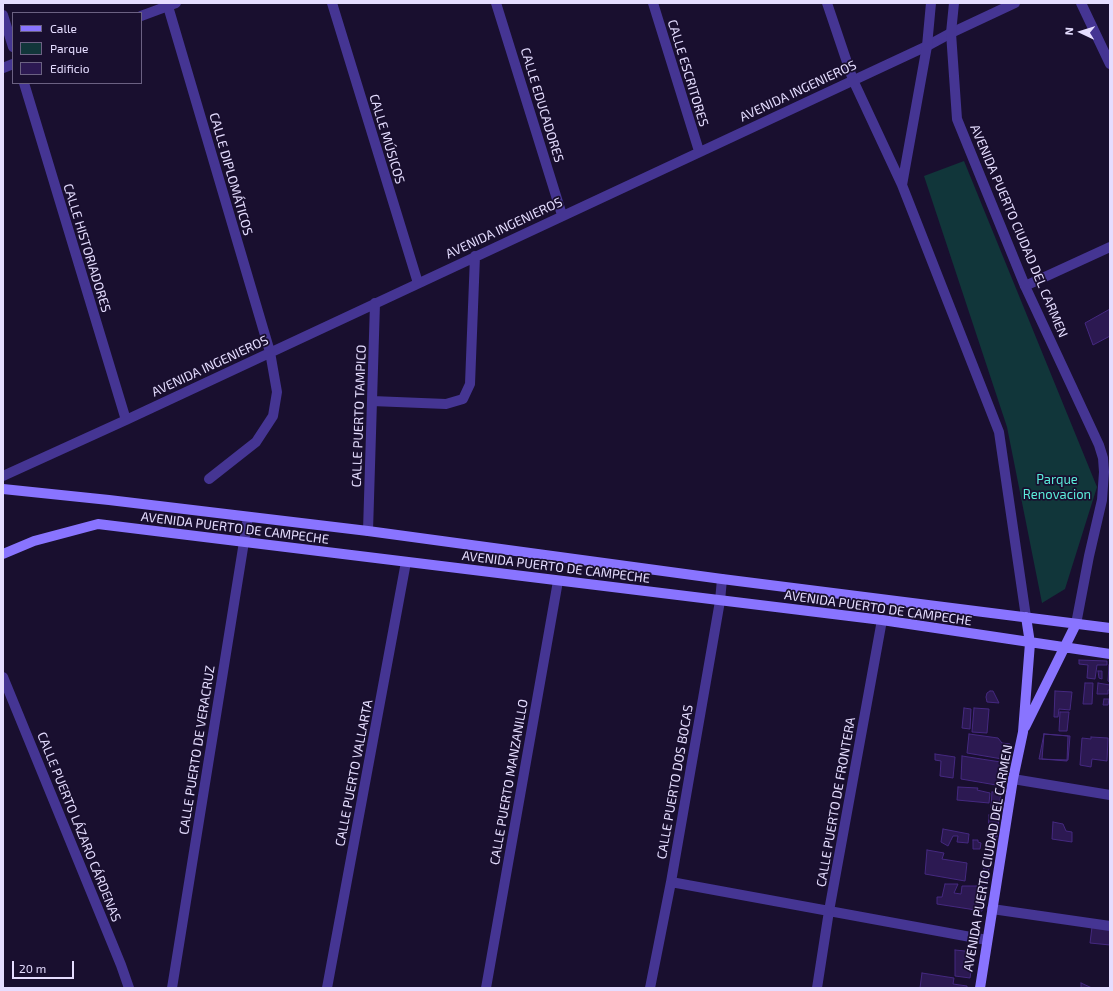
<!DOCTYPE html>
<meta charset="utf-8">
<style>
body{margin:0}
#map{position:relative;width:1113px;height:991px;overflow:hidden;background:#190f2f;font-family:"Exo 2",sans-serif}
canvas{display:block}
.frame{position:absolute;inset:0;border:4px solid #e5ddff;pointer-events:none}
.legend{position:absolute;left:12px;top:12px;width:130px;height:72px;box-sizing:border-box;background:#190f2f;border:1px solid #6b6182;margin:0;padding:5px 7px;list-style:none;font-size:12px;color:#e5ddff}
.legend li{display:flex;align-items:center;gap:8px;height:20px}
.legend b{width:20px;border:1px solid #6b6182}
.north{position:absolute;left:1061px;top:12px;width:40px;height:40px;-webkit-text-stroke:3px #190f2f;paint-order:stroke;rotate:274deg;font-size:11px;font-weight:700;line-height:16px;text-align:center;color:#e5ddff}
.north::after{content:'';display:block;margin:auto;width:14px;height:18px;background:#e5ddff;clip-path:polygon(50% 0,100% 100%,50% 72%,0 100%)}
.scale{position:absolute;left:12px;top:961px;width:62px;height:18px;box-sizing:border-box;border:2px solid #e5ddff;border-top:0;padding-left:5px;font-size:12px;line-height:14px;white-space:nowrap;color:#e5ddff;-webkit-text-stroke:3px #190f2f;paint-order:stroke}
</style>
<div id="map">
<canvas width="1113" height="991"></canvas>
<div class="frame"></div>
<ul class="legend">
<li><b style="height:5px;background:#8974ff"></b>Calle</li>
<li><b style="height:11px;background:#11363a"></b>Parque</li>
<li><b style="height:11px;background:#2c1952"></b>Edificio</li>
</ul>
<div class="north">N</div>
<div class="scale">20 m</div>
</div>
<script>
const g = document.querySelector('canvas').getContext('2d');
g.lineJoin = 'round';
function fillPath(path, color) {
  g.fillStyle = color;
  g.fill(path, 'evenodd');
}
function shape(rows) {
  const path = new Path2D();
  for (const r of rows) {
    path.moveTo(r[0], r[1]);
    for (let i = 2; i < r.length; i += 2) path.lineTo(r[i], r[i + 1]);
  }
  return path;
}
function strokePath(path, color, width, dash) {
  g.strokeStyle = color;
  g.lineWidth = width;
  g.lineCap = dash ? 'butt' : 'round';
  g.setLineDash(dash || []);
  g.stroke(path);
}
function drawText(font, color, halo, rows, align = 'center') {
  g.font = font + ' "Exo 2",sans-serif';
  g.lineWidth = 3.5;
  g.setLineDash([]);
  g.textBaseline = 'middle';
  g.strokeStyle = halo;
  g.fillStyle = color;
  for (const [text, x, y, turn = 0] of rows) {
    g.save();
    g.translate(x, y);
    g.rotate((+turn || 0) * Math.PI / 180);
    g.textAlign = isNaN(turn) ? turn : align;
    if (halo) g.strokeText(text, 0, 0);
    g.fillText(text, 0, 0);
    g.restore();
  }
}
const green = shape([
 [964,161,1097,487,1065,589,1042,603,1007,427,924,176]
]);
const building = shape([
 [1110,309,1110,336,1093,345,1085,323,1110,309],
 [1079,660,1107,661,1107,665,1097,665,1095,679,1087,678,1088,665,1079,664,1079,660],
 [1109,665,1110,665,1110,682,1108,681,1109,665],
 [1098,671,1102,671,1102,679,1099,678,1098,671],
 [1085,683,1093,683,1092,704,1083,704,1085,683],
 [1098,683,1110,685,1110,690,1108,690,1108,694,1097,694,1098,683],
 [990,691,993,691,999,703,987,702,986,697,987,693,990,691],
 [1055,691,1072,692,1070,710,1059,709,1058,717,1054,717,1055,691],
 [1104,699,1109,699,1108,705,1103,705,1104,699],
 [964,708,971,709,970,729,962,728,964,708],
 [974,708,989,709,987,733,972,732,974,708],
 [1060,712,1069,712,1067,731,1059,731,1060,712],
 [969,734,998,738,1002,743,1010,744,1008,760,967,753,969,734],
 [1044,734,1070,736,1068,760,1039,759,1044,734],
 [1044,734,1068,736,1067,761,1042,759,1044,734],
 [1091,737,1108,738,1107,761,1092,759,1091,767,1080,765,1082,738,1091,739,1091,737],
 [935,754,955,757,953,778,940,776,941,761,935,760,935,754],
 [962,756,1007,763,1002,786,961,779,962,756],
 [958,787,978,788,977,790,990,793,989,803,957,800,958,787],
 [992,792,1001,792,999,809,991,808,992,792],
 [989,815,999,816,997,837,988,836,989,815],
 [1053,822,1063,824,1066,831,1072,832,1072,842,1052,839,1053,822],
 [943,829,969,834,968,843,957,842,958,836,953,836,948,846,941,842,943,829],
 [973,840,978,840,978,842,981,843,980,849,973,849,973,840],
 [927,850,944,853,942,859,967,863,965,881,925,874,927,850],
 [984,867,989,867,987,884,982,883,984,867],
 [945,884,958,884,954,893,961,894,962,886,985,886,982,911,937,904,937,897,942,897,945,884],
 [1092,927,1110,929,1110,945,1090,943,1092,927],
 [955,950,974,952,970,978,955,976,955,950],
 [922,973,954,978,953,984,967,986,967,988,920,988,922,973],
 [1081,983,1092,988,1081,988,1081,983]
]);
const minor = shape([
 [167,3,270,352,277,392,273,416,256,442,209,479],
 [332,3,418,283],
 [496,3,562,215],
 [653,3,699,151],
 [827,3,853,80],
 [1081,3,1110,64],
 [3,15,13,47],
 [141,16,176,3],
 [3,68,13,64],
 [24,83,126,420],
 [1025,286,1110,247],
 [372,401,446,404,463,399,470,384,475,256],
 [3,476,126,420,927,46,951,33,1015,3],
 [368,531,375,303],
 [3,677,121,965,129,988],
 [1013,779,1110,795],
 [671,882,987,940],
 [992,909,1110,926],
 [172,988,248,517],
 [327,988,406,562],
 [486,988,558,581],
 [650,988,671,882,720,601,722,579],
 [817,988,829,911,882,620]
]);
const tertiary = shape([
 [931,3,927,46,902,185,999,432,1026,617],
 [954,3,951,33,957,119,1025,286,1099,445,1103,458,1104,472,1102,500,1089,556,1076,624],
 [853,80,902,185]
]);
const secondary = shape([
 [3,489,109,500,368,531,722,579,1110,628],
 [3,554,34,541,98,524,882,620,1110,654],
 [1025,727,1076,624],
 [980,988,1013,779,1023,732,1030,643,1026,617]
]);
const streetNames = [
 ["CALLE ESCRITORES",688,73,73],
 ["AVENIDA INGENIEROS",798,91,-25],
 ["CALLE EDUCADORES",542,105,73],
 ["CALLE MÚSICOS",387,139,73],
 ["CALLE DIPLOMÁTICOS",231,174,74],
 ["AVENIDA INGENIEROS",504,228,-25],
 ["AVENIDA PUERTO CIUDAD DEL CARMEN",1019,231,67],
 ["CALLE HISTORIADORES",87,248,73],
 ["AVENIDA INGENIEROS",210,366,-25],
 ["CALLE PUERTO TAMPICO",359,416,-88],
 ["AVENIDA PUERTO DE CAMPECHE",235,528,7],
 ["AVENIDA PUERTO DE CAMPECHE",556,567,7],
 ["AVENIDA PUERTO DE CAMPECHE",878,608,8],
 ["CALLE PUERTO DE VERACRUZ",197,750,-81],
 ["CALLE PUERTO VALLARTA",354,773,-79],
 ["CALLE PUERTO MANZANILLO",509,782,-80],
 ["CALLE PUERTO DOS BOCAS",675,782,-80],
 ["CALLE PUERTO DE FRONTERA",836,802,-80],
 ["CALLE PUERTO LÁZARO CÁRDENAS",79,827,68],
 ["AVENIDA PUERTO CIUDAD DEL CARMEN",988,858,-80]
];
const parkNames = [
 ["Parque",1057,480],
 ["Renovacion",1057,495]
];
fillPath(green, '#11363a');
fillPath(building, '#2c1952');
strokePath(building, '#452980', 1);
strokePath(minor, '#453593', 10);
strokePath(tertiary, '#453593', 10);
strokePath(secondary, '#8974ff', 10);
drawText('13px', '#e5ddff', '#190f2f', streetNames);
drawText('13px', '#5beddb', '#190f2f', parkNames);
</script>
